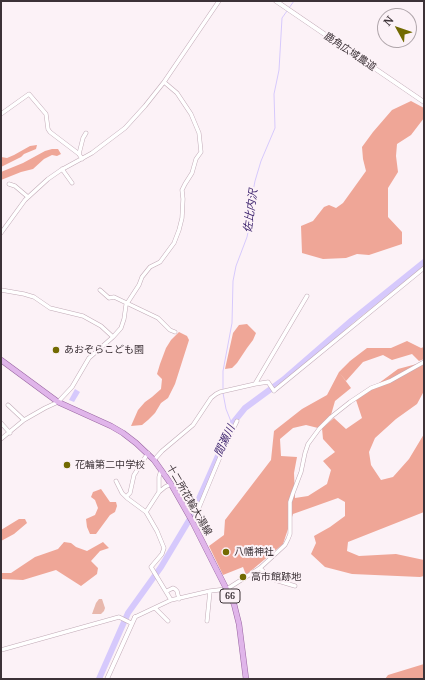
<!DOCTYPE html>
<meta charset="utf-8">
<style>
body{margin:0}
#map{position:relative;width:425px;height:680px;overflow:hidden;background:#fcf2f7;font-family:"Noto Serif",serif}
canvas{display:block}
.frame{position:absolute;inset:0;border:2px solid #3c3237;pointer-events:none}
.north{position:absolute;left:377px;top:8px;width:40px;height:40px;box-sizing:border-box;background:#fcf2f7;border:1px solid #afa5aa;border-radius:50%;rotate:310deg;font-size:11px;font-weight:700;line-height:16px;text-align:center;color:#3c3237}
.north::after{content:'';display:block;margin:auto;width:14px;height:18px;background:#726a02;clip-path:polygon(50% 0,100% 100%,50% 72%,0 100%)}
</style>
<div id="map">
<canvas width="425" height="680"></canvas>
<div class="frame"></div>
<div class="north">N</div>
</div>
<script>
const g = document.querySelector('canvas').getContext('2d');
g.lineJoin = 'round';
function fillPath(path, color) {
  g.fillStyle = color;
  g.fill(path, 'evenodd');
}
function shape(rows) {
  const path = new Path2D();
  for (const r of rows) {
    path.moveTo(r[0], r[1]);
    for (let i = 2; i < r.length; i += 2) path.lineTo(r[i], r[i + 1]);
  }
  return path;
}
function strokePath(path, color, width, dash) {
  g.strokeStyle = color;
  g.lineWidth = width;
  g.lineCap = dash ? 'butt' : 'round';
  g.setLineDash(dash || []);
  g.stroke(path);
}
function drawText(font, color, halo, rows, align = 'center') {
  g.font = font + ' "Noto Serif","Noto Sans JP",serif';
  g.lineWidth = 4;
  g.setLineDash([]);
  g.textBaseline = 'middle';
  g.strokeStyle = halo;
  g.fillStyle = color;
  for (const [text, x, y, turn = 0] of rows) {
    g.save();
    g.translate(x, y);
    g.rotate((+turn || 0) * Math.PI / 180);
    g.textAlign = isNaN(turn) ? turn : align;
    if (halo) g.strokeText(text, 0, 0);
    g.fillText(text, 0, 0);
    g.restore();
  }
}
const green = shape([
 [99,599,102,599,105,608,104,611,101,614,92,614,96,603]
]);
const forest = shape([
 [411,101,424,108,424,118,411,135,397,144,396,156,398,172,388,188,388,217,402,232,402,244,369,255,357,254,346,258,323,259,302,253,301,226,313,221,324,207,329,205,336,208,343,203,366,171,363,159,362,147,373,132,392,110],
 [37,145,36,149,24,154,21,157,1,167,1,157,7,158,14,155,30,146],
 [52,149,58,149,61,154,57,156,52,155,44,159,33,169,21,172,1,180,1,172,23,163,45,151],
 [247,324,256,333,253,340,247,348,237,363,232,368,225,369,233,333,239,325],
 [179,332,187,336,189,340,175,384,168,398,161,403,155,413,148,420,142,425,131,426,138,410,145,402,152,397,161,389,162,379,157,374,160,364,166,348,171,340],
 [407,341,421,348,424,347,424,359,419,361,412,354,392,360,383,355,363,362,346,381,339,372,350,361,367,348,391,348],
 [424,362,424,391,417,404,396,419,375,438,369,452,371,465,381,480,393,477,409,459,424,434,424,512,348,542,347,551,359,556,396,554,424,560,424,576,420,577,352,574,325,567,311,554,316,543,314,536,330,527,345,516,345,502,338,498,293,514,283,544,246,575,243,567,223,575,209,546,224,535,225,520,271,460,274,431,302,409,327,395,339,372,351,388,335,401,331,415,318,428,306,425,293,428,280,439,281,456,297,457,294,473,295,498,308,496,327,484,331,470,323,461,335,452,323,439,322,428,334,418,346,429,362,418,356,400,398,369],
 [101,489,110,502,116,502,117,506,115,512,110,515,96,534,90,534,87,527,86,519,95,515,98,508,95,500,91,497,93,492],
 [19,519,25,519,27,523,14,534,1,541,1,530],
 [64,542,71,543,76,547,87,551,103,542,109,548,100,551,91,561,98,568,97,574,81,586,56,570,23,580,1,579,1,573,11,573,35,557,58,549],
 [424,664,424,679,385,679,388,675]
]);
const water = shape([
 [75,389,80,392,74,402,69,400]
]);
const stream = shape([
 [289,8,294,1],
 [223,390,223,371,232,323,233,281,236,266,247,237,250,223,251,202,255,181,261,161,275,128,274,94,279,70,282,18,287,11],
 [223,393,226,409,232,424]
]);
const river = shape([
 [99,679,128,613,161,567,191,517,232,424,245,408,283,380,352,320,424,262]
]);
const minor = shape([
 [1,114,29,94,46,114,48,129,50,132,79,154,82,159],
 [79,154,83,138,86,133],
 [62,169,72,183],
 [9,184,15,186,28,197],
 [1,233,25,200,48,179,61,170,92,153,125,128,145,106,164,82,219,1],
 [1,290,24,294,34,297,50,308,83,316,101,326,113,337],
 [100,290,109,298,114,297,158,318,170,330,175,332],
 [255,384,307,296],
 [8,405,24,420],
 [1,423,10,433],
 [1,439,24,420,45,408,58,402,72,387,89,358,113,337,121,328,124,319,126,305,139,285,142,277,150,267,160,262,174,243,179,230,182,218,183,199,182,190,185,184,192,173,196,159,201,152,199,133,191,114,177,93,164,82],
 [154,460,162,451,193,425,211,398,216,394,220,392,255,384,268,382,274,391,275,390,424,268],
 [161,470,159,477,159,492,146,512,157,531,164,548,162,554,151,567,171,600],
 [116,481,122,493,127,498,146,512],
 [159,492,165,487,171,484],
 [126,497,130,493,134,475,148,453],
 [193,522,220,457,237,421],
 [260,568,268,576,275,580,295,586],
 [167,591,173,588,175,589,177,591,179,599],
 [155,608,168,621],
 [135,617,171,600,210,591,227,589,260,568,285,545,288,539,290,534,290,502,293,493,301,472,305,453,308,444,319,429,331,417,350,402,371,388,390,381,424,362],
 [207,621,210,591],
 [1,650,119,617,131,623]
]);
const tertiary = shape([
 [276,1,424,102],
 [107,679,135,617]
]);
const primary = shape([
 [1,360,58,402,111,426,123,433,136,443,154,460,171,484,192,521,234,604,239,624,246,679]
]);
const markers = [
 [56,350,4,"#726a02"],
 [67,465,4,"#726a02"],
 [226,552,4,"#726a02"],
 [243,577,4,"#726a02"]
];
const shields = [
 [230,596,20]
];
const shieldNames = [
 ["66",230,596]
];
const streetNames = [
 ["鹿角広域農道",350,52,34],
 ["十二所花輪大湯線",189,500,60]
];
const poiNames = [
 ["あおぞらこども園",64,350],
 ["花輪第二中学校",75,465],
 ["八幡神社",234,552],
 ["高市館跡地",251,577]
];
const waterNames = [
 ["佐比内沢",251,211,-82],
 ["間瀬川",225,441,-65]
];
fillPath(green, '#e8b8ad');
fillPath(forest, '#efa697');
fillPath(water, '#d6c9fc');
strokePath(stream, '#d6c9fc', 1);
strokePath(river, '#d6c9fc', 6);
strokePath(minor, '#c1aab6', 4.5);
strokePath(tertiary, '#c1aab6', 5);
strokePath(primary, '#9a67a2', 6);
strokePath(minor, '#fff', 3.5);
strokePath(tertiary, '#fff', 4);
strokePath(primary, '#e0b5ea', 5);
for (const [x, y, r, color] of markers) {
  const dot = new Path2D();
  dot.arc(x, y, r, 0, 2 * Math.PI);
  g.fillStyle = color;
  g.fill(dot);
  strokePath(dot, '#fcf2f7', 1.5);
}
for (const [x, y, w] of shields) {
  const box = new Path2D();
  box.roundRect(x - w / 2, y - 7, w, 14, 3);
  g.fillStyle = '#fcf2f7';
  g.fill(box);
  strokePath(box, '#3c3237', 1);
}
drawText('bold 9px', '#3c3237', null, shieldNames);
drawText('10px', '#3c3237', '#fcf2f7', streetNames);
drawText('10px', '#3c3237', '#fcf2f7', poiNames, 'left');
drawText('italic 11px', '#452c74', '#fcf2f7', waterNames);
</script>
